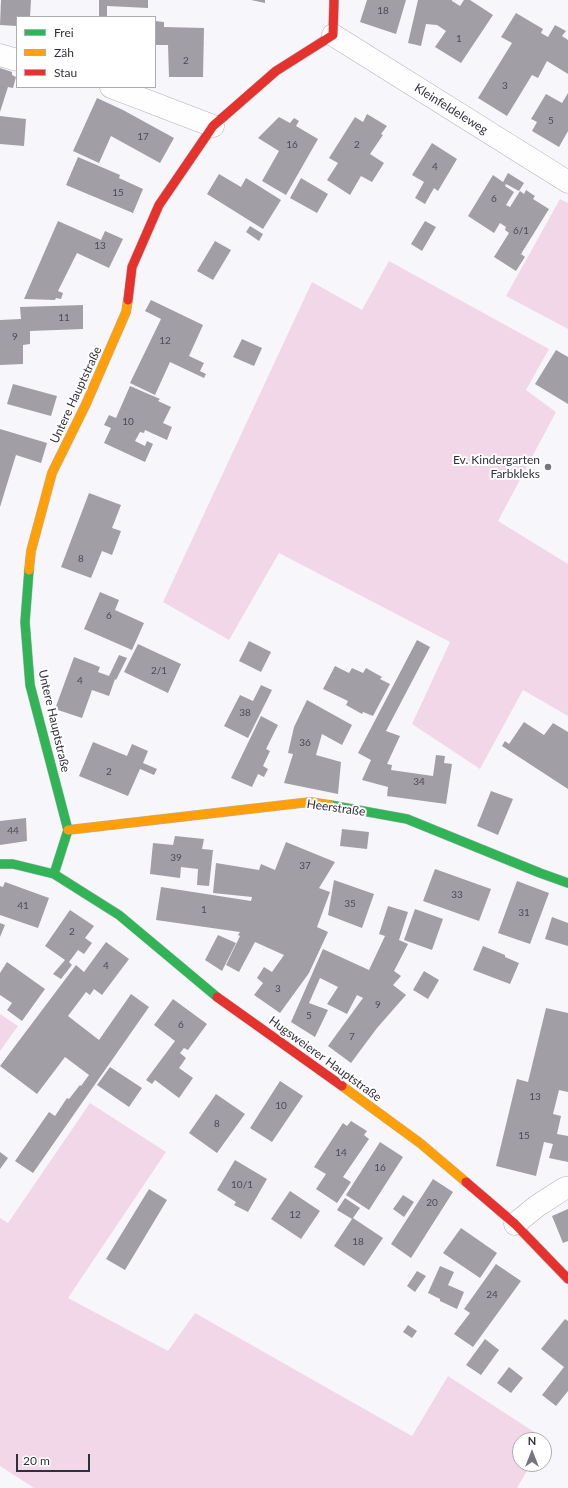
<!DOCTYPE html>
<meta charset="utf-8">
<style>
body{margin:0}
#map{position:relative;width:568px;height:1488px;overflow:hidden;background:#f7f7fb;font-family:Lato,sans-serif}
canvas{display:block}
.legend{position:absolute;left:16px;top:16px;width:140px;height:72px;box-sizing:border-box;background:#fff;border:1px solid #acacb1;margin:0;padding:5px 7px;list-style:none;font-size:12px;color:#302f3d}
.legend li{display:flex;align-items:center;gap:8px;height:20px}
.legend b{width:20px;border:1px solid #acacb1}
.north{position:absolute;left:512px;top:1432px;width:40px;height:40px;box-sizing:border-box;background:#fff;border:1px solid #acacb1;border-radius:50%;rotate:0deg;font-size:11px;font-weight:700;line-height:16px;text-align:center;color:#302f3d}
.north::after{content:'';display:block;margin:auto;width:14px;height:18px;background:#767580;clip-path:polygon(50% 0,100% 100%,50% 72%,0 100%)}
.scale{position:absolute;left:16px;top:1454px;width:74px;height:18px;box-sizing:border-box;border:2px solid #302f3d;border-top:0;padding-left:5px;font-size:12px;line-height:14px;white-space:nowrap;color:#302f3d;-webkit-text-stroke:3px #fff;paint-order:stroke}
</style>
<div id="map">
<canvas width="568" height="1488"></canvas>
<ul class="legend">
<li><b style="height:5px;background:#30b455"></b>Frei</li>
<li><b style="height:5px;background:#ff9f0a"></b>Zäh</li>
<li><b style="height:5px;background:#e5322d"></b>Stau</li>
</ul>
<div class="north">N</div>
<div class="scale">20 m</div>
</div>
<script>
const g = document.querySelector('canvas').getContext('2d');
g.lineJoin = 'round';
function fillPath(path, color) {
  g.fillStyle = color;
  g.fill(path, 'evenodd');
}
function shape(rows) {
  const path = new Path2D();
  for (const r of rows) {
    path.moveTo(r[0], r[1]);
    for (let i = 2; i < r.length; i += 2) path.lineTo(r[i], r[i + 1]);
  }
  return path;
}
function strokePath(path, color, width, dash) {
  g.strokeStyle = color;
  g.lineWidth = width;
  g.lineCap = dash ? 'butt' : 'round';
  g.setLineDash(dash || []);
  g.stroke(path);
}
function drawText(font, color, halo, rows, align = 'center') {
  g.font = font + ' Lato,sans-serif';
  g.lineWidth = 4;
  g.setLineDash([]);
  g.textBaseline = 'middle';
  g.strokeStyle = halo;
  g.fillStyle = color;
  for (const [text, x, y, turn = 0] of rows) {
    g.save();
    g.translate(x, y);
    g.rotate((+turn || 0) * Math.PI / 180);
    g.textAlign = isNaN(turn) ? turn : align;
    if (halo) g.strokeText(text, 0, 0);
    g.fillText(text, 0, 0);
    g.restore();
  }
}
const green = shape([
 [560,199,568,203,568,329,506,296],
 [389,261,549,349,526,390,556,412,498,521,568,564,568,716,523,690,480,769,412,724,450,642,279,553,229,640,163,602,312,282,362,310],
 [0,1014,18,1026,0,1051],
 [90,1103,166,1152,68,1298,168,1351,195,1313,412,1436,448,1376,545,1439,544,1441,520,1440,520,1464,531,1464,517,1488,34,1488,0,1466,0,1218,8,1223]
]);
const building = shape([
 [1,0,31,0,30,17,17,17,17,26,0,25],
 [99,0,148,0,148,8,107,6,107,17,99,17],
 [251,0,265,0,265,3],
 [367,0,406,0,396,34,360,22],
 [418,0,452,0,452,1,460,6,464,0,470,0,493,15,461,63,435,47,446,31,437,25,426,24,421,46,408,43],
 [516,13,543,29,541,33,548,37,555,25,566,31,562,36,568,40,568,74,547,61,538,78,532,75,507,116,478,98,512,43,501,37],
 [155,21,164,22,164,27,204,28,203,77,169,77,168,45,155,45],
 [0,68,12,72,12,75,16,77,13,88,8,87,0,112],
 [568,93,568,131,559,147,532,131,537,122,531,119,546,94,562,103],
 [97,98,123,110,174,138,160,163,111,136,99,163,73,151],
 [367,114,387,126,381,134,383,135,370,154,384,163,372,182,361,176,350,195,327,180,338,163,329,158,355,117,363,122],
 [0,116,26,119,24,146,0,144],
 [279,117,290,123,294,118,299,121,296,126,318,139,286,195,262,181,279,151,258,138],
 [432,143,457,159,438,191,434,188,425,204,415,198,424,182,412,175],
 [78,157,120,175,119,178,143,189,133,213,66,185],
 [508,173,524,183,519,191,506,184,505,186,514,192,506,205,510,207,520,191,524,194,526,190,535,196,533,199,549,209,521,254,525,257,516,271,494,257,509,233,505,230,506,227,500,223,494,233,468,216,493,175,503,182],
 [219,174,241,187,246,178,281,200,263,229,207,194],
 [301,178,328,194,317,213,290,198],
 [58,221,101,240,105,231,123,239,109,268,77,253,58,291,63,293,61,299,56,298,55,300,24,299],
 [425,221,436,227,422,251,411,244],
 [250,226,263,234,259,241,246,232],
 [215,241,231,250,213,280,197,271],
 [151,300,203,325,189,356,204,363,200,371,206,374,204,378,170,362,155,395,130,383,161,319,145,311],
 [83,305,83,329,30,331,30,344,23,345,23,364,0,365,0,320,21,319,20,307],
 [242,339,262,348,254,366,233,357],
 [556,350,568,357,568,404,535,384],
 [13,384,57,396,51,416,7,404],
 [130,386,160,399,158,401,171,407,163,423,172,427,167,440,145,430,144,433,140,432,135,441,145,446,147,441,153,444,145,462,104,443,111,428,104,425,109,415,116,418],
 [0,429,47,443,41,463,16,455,0,507],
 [89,493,121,505,112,528,121,531,112,555,102,551,91,578,61,567],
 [100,592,119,600,115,610,144,623,132,650,84,629],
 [417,640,430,647,386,731,400,736,387,764,392,765,391,770,433,776,436,755,445,756,444,763,452,764,446,804,387,796,388,787,362,780,371,760,358,753],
 [249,641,271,652,261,672,239,661],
 [138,644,181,664,168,693,124,672],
 [119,655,127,658,116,680,115,679,109,696,92,690,82,718,55,709,74,657,100,667,98,672,109,676],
 [335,666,349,673,352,668,363,673,366,668,382,677,380,679,390,684,373,716,363,712,362,714,346,705,348,701,323,689],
 [261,685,272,690,248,738,224,726,240,695,253,701],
 [307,700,352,725,342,745,322,734,316,755,341,762,338,794,284,783,293,754,288,753,294,727],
 [261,716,278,725,266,749,270,751,263,766,268,769,264,777,258,774,252,787,231,778],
 [524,722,544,735,553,723,568,732,568,789,502,746,505,741,509,744],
 [93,742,127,756,132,744,148,751,143,763,157,769,154,775,140,769,128,796,79,776],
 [491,791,513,799,498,835,477,826],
 [26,818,27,841,0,845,0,821],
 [342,829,369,832,367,849,340,846],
 [175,836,204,839,202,849,213,850,209,886,197,885,198,869,181,867,180,878,150,874,153,843,173,845],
 [286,842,335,862,319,888,330,892,317,927,328,932,309,973,280,1013,254,995,263,983,257,978,264,967,272,972,284,955,255,942,239,972,226,965,240,936,238,935,240,932,156,920,161,887,251,901,252,897,213,893,216,863,259,870,261,864,275,870],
 [435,869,491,889,479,921,423,901],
 [334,880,374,894,362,928,328,915],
 [517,881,549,893,530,944,498,933],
 [5,882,49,898,38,928,0,915,0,886,3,887],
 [388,906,408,912,399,940,408,944,394,971,401,976,393,985,406,995,377,1028,351,1063,328,1046,363,998,357,995,347,1014,327,1004,338,987,320,978,309,1003,328,1010,315,1037,291,1022,323,949,369,970,385,936,379,934],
 [415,909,443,919,432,950,404,940],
 [70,910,94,926,85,938,92,943,84,954,78,950,69,962,72,965,61,979,53,974,65,960,45,946],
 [552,917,568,923,568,946,545,939],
 [0,923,5,925,0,937],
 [218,935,236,943,222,971,205,960],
 [106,942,129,959,102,995,94,989,90,995,86,992,68,1016,99,1040,131,994,149,1007,33,1173,15,1161,49,1112,55,1116,67,1098,69,1099,80,1085,81,1086,89,1075,65,1057,37,1094,0,1066,76,965,84,972],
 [483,946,505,955,505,957,519,963,510,984,473,970],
 [7,962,45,989,22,1021,7,1010,12,1003,0,995,0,973],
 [424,971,439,980,428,999,413,990],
 [173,999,207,1024,188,1050,184,1048,180,1053,186,1058,179,1068,193,1078,179,1098,155,1080,152,1084,146,1080,175,1041,154,1025],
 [546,1008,568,1013,568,1092,559,1090,553,1114,561,1116,557,1134,568,1136,568,1162,549,1158,553,1144,544,1142,536,1176,496,1166,517,1079,528,1082],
 [110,1067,142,1088,129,1107,97,1085],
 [280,1081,303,1096,272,1142,250,1128],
 [216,1094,245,1114,217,1153,189,1133],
 [351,1121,367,1131,364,1135,369,1139,343,1177,351,1182,337,1203,316,1189,326,1174,314,1167,343,1123,347,1126],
 [380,1142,403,1157,369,1210,346,1195],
 [0,1152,8,1158,0,1169],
 [235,1160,267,1179,248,1212,234,1205,236,1202,217,1190],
 [433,1179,453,1192,411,1258,391,1244],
 [149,1189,167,1200,125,1270,106,1259],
 [290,1191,320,1211,301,1239,271,1219],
 [403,1195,414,1202,404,1217,393,1209],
 [345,1198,360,1208,353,1218,383,1238,364,1266,334,1246,352,1219,337,1210],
 [568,1209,568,1241,563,1243,552,1216],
 [461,1228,497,1253,480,1278,443,1253],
 [496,1264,521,1281,473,1347,454,1334,470,1313,464,1309],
 [440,1266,454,1272,448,1285,464,1292,457,1309,440,1301,440,1299,428,1293],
 [417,1271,426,1276,415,1292,407,1286],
 [565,1319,568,1321,568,1391,556,1406,542,1395,564,1367,541,1349],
 [408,1325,417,1331,412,1338,403,1332],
 [485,1339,499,1350,481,1375,466,1365],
 [509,1367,523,1378,511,1393,497,1383]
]);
const street = shape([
 [333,35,568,182],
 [0,55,17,60],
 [111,87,213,126],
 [515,1224,537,1206,565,1188,568,1188]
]);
const fast = shape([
 [29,570,25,622,30,685,68,830,54,874],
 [330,805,407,819,540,873,568,883],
 [0,864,13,864,54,874,119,915,217,997]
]);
const slow = shape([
 [29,570,31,551,52,473,86,404,126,312,128,300],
 [68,830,310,802,330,805],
 [342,1086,420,1143,466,1182]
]);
const jam = shape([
 [128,300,132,267,159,205,213,126,276,71,333,35,334,0],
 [217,997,342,1086],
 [466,1182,515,1224,568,1279]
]);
const markers = [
 [548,467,4,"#767580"]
];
const numberNames = [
 ["18",383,11],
 ["1",459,39],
 ["2",186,61],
 ["3",505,86],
 ["5",551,121],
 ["17",143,137],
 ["16",292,145],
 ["2",357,145],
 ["4",435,167],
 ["15",118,193],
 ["6",494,199],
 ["6/1",521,231],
 ["13",100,246],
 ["11",64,318],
 ["9",15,337],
 ["12",165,341],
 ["10",128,422],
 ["8",81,559],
 ["6",109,616],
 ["2/1",159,671],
 ["4",80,681],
 ["38",245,713],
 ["36",305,743],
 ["2",109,772],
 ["34",419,782],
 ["44",13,831],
 ["39",176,858],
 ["37",305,866],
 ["33",457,895],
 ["35",350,904],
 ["41",23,906],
 ["1",204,910],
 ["31",524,913],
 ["2",72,932],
 ["4",106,966],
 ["3",278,989],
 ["9",378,1005],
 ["5",309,1016],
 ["6",181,1025],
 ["7",352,1037],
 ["13",535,1097],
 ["10",281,1106],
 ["8",217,1124],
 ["15",524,1136],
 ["14",341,1153],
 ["16",380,1168],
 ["10/1",242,1185],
 ["20",432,1203],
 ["12",295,1215],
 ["18",358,1242],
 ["24",492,1295]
];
const streetNames = [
 ["Kleinfeldeleweg",451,109,32],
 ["Untere Hauptstraße",76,395,-65],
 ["Untere Hauptstraße",54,721,77],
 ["Heerstraße",336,808,8],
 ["Hugsweierer Hauptstraße",325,1059,36]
];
const poiNames = [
 ["Ev. Kindergarten",540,460],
 ["Farbkleks",540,474]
];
fillPath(green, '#f2d7e9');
fillPath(building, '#a29ea5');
strokePath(street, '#b2b2ba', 23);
strokePath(fast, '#b2b2ba', 10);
strokePath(slow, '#b2b2ba', 10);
strokePath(jam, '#b2b2ba', 10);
strokePath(street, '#fefefe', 22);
strokePath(fast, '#30b455', 9);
strokePath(slow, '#ff9f0a', 9);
strokePath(jam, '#e5322d', 9);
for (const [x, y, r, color] of markers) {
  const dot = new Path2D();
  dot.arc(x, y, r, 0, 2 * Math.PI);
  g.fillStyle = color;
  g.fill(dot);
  strokePath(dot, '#fff', 1.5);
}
drawText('10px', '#4c4b57', null, numberNames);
drawText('12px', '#302f3d', '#fff', streetNames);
drawText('12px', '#302f3d', '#fff', poiNames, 'right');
</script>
